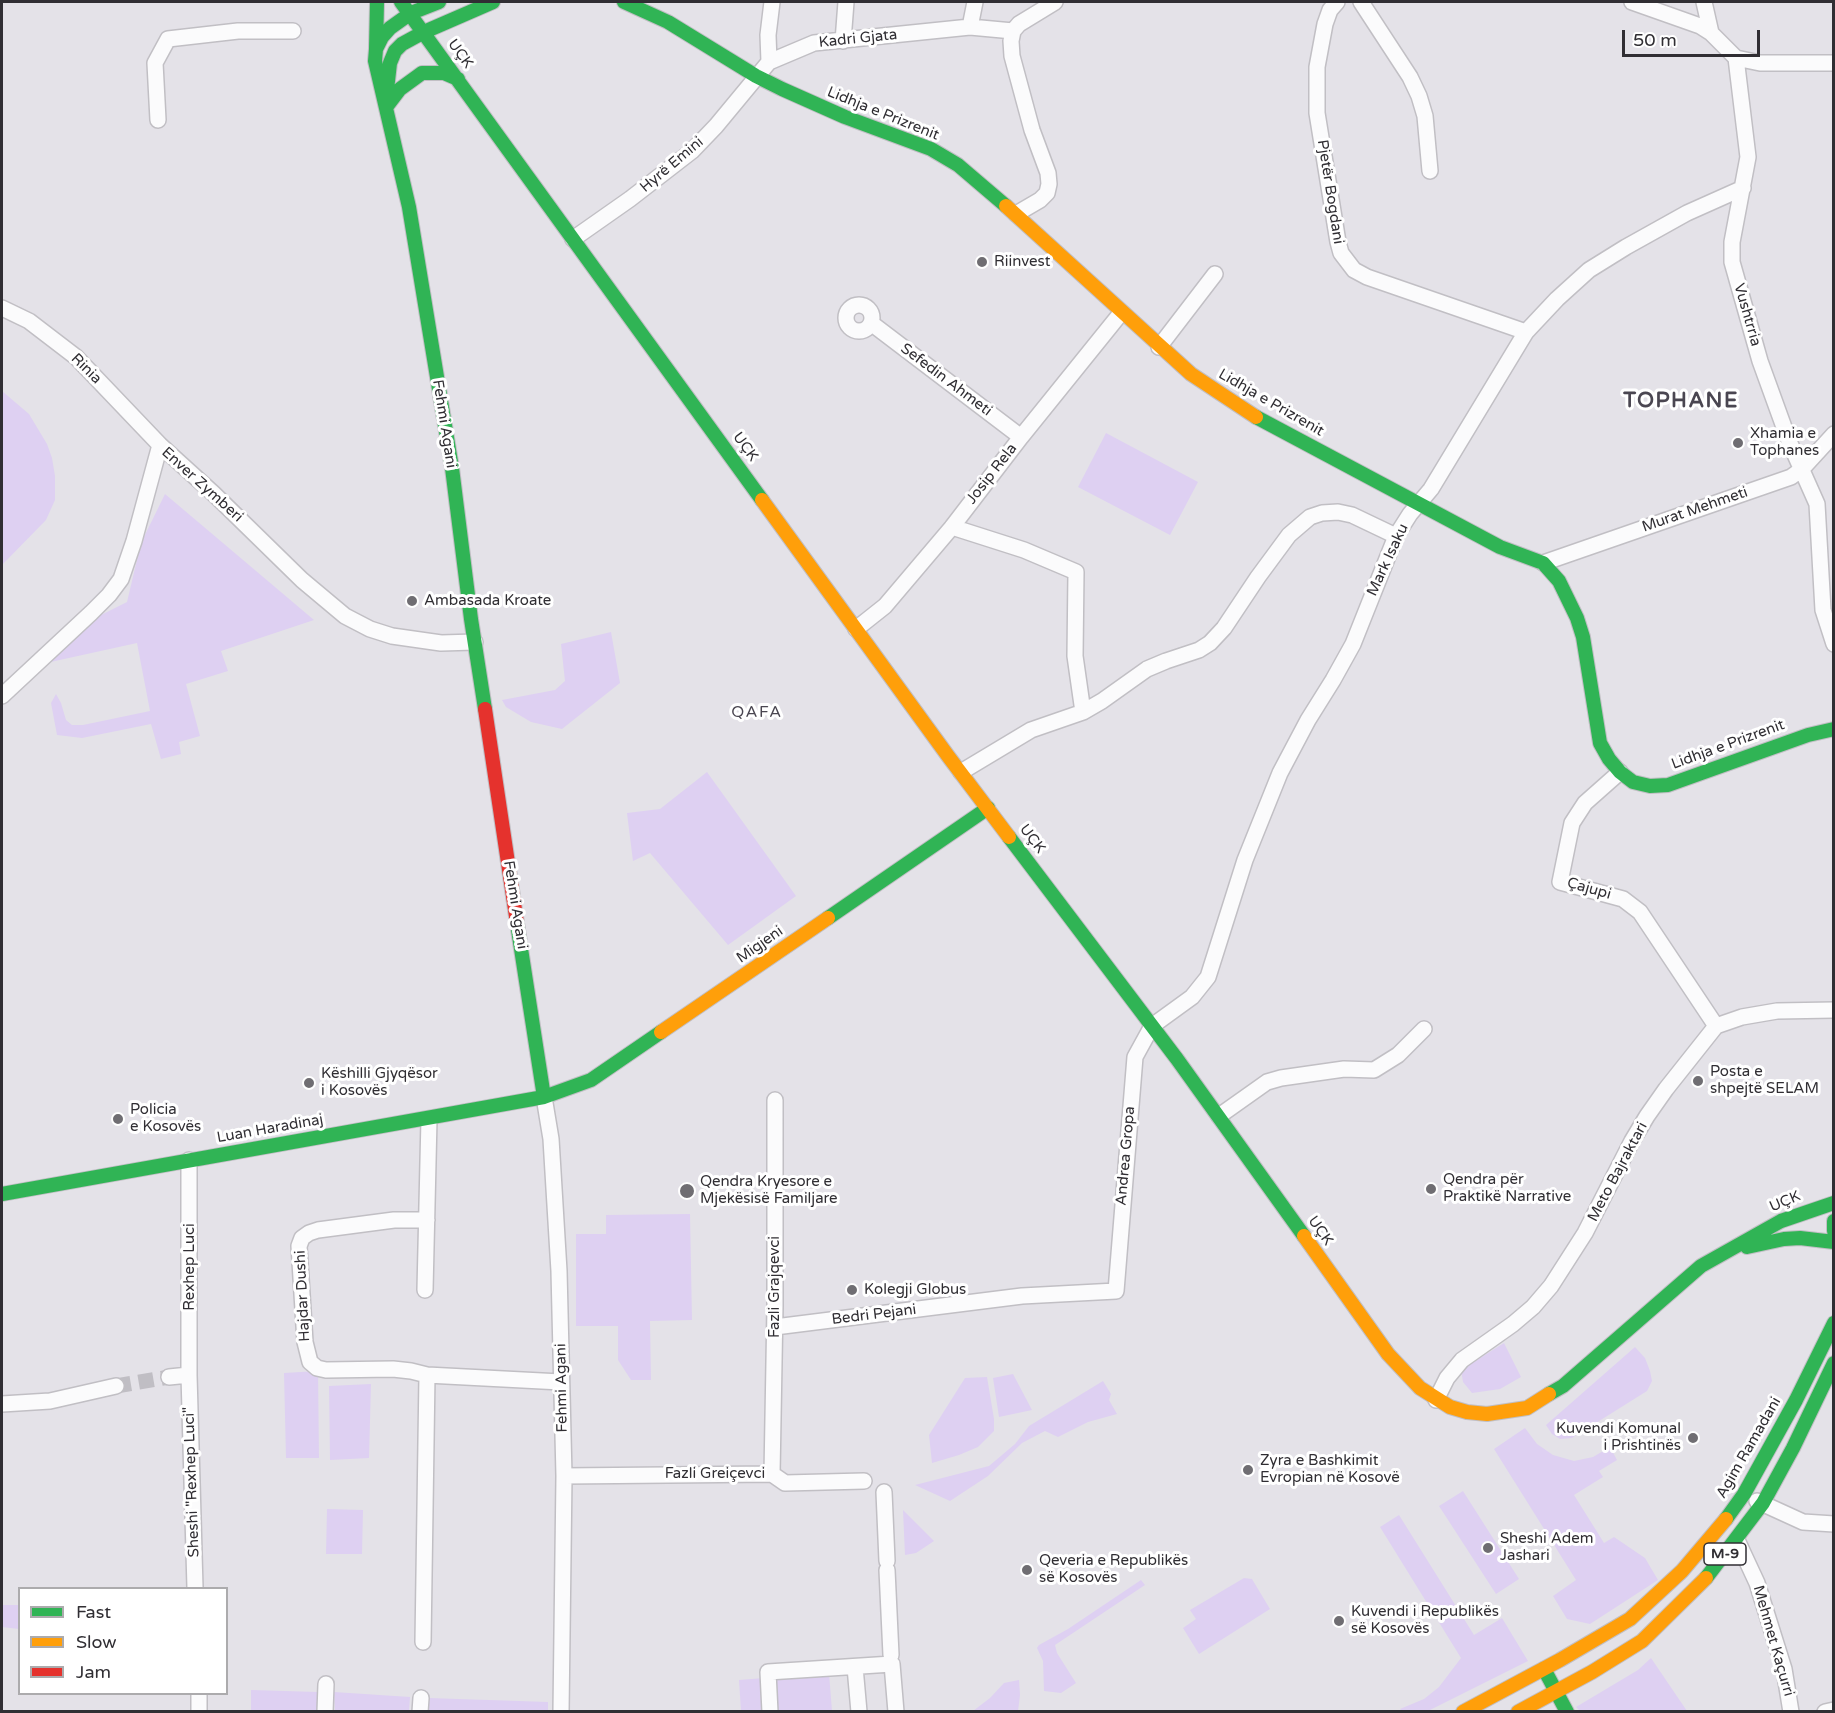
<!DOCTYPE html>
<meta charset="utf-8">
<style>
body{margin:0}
#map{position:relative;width:1835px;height:1713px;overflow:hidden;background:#e4e2e8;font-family:"Varela Round",sans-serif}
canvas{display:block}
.frame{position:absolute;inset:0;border:3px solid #302e33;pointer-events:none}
.legend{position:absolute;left:18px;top:1587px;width:210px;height:108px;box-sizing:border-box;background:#fff;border:2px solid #acabad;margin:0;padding:8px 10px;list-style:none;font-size:18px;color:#302e33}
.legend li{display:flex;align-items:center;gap:12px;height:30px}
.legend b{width:30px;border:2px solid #acabad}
.scale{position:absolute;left:1622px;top:30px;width:138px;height:27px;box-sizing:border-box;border:3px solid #302e33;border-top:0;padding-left:8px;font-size:18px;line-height:21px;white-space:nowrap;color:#302e33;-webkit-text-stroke:4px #fff;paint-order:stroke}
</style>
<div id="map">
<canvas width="1835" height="1713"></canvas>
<div class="frame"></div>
<ul class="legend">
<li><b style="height:8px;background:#30b455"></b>Fast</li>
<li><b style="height:8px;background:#ff9f0a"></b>Slow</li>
<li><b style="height:8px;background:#e5322d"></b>Jam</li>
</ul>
<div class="scale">50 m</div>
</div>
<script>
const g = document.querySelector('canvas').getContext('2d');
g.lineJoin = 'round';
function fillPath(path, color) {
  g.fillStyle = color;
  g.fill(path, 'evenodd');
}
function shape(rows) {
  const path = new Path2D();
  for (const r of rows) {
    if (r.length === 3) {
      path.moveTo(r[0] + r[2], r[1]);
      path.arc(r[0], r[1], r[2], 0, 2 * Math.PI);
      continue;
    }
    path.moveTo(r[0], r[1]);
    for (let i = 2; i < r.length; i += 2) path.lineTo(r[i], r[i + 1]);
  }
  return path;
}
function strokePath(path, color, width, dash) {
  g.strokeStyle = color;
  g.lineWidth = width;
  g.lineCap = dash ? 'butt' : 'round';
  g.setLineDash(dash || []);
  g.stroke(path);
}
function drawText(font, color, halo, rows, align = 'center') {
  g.font = font + ' "Varela Round",sans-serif';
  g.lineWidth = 6;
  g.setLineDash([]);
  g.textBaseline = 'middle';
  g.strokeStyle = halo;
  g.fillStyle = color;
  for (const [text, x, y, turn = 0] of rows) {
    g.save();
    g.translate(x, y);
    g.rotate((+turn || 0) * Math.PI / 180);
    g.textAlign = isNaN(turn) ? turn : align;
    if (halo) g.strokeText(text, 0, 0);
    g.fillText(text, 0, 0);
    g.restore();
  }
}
const green = shape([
 [2,391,29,414,47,444,52,458,55,476,55,500,46,520,2,565],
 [1106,433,1198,482,1170,535,1078,487],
 [165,494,314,620,221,651,228,671,186,684,200,736,179,742,181,754,161,759,151,724,82,738,57,735,51,703,56,694,61,703,66,720,72,725,83,725,150,711,137,643,46,663,85,623,127,602,141,543],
 [611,632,620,683,562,729,531,722,506,707,502,700,555,690,565,681,561,644],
 [707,772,796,896,728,945,650,853,633,861,627,813,660,809],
 [690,1214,692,1320,650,1321,651,1380,631,1380,618,1360,618,1326,576,1326,576,1234,606,1234,606,1215],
 [1504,1343,1521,1377,1500,1389,1472,1393,1463,1382,1461,1370],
 [1635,1347,1645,1358,1650,1371,1652,1381,1647,1391,1572,1438,1560,1439,1552,1434,1546,1425],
 [318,1371,319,1458,286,1458,284,1373],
 [1013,1374,1032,1410,999,1417,993,1378],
 [987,1377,994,1419,994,1431,978,1447,959,1455,932,1463,929,1435,965,1378],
 [1103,1381,1111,1394,1109,1400,1117,1414,1088,1422,1058,1437,1045,1431,1022,1443,988,1476,950,1501,915,1485,989,1466,1015,1444,1029,1426],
 [371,1384,369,1458,330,1460,329,1386],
 [1525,1428,1537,1444,1553,1455,1574,1461,1593,1457,1610,1447,1617,1460,1599,1471,1603,1477,1574,1495,1604,1543,1614,1537,1645,1558,1658,1580,1590,1624,1567,1619,1553,1596,1576,1580,1494,1449],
 [1463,1491,1519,1579,1496,1594,1439,1506],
 [327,1509,363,1510,362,1554,326,1554],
 [903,1510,934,1541,916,1553,905,1555],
 [1399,1515,1474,1635,1502,1618,1528,1661,1428,1711,1402,1711,1400,1709,1424,1699,1439,1687,1461,1658,1380,1527],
 [1244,1578,1252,1579,1270,1609,1199,1654,1183,1628,1196,1619,1190,1610],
 [1141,1580,1145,1585,1055,1645,1057,1653,1076,1683,1061,1693,1044,1691,1043,1661,1037,1648,1039,1645,1068,1629],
 [2,1605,19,1605,19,1629,2,1627],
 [1651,1658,1687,1711,1581,1712,1576,1707,1638,1670],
 [829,1673,832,1711,774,1711,771,1677],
 [764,1678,766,1711,741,1711,739,1680],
 [1019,1680,1020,1695,1018,1711,973,1711,990,1698,1004,1683],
 [251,1690,318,1692,318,1711,251,1712],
 [334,1692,410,1697,409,1711,335,1711],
 [429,1698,548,1702,548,1711,428,1711]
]);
const streetTunnel = shape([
 [116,1386,169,1377]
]);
const street = shape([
 [1337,2,1330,10,1325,24,1317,67,1317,113,1338,242,1341,253,1354,270,1367,277,1526,332],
 [1361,2,1410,77,1419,96,1425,116,1430,171],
 [1632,2,1700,26,1711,33],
 [1704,2,1711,33,1736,58,1748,157,1732,242,1732,262,1760,361,1789,441,1817,504,1823,610,1834,644],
 [970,27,975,2],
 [1013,31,1011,41,1012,56,1032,130,1048,173,1049,184,1047,193,1040,200,1016,214],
 [843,41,846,2],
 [1736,58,1760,63,1834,63],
 [769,62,768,35,772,2],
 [158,120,155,63,168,39,238,31,293,31],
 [573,239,630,199,692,151,716,126,769,62,814,43,970,27,1013,31,1019,24,1055,2],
 [859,318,13],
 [2,308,29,321,76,357,160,445,214,494,302,580,345,616,370,629,392,636,441,643,475,642],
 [871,323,1021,437],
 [1159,347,1215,274],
 [952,527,1024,550,1076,572,1075,656,1083,712],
 [1543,563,1791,477,1802,469,1834,434],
 [856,629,885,606,952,527,1021,437,1121,313],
 [2,696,91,613,109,595,121,579,134,541,160,445],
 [961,772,1031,730,1083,712,1102,701,1147,669,1166,661,1199,650,1210,643,1224,628,1258,577,1289,535,1310,517,1322,513,1338,512,1352,515,1396,536],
 [1620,772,1585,803,1572,823,1560,882,1623,899,1640,912,1716,1026],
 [544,1097,551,1139,559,1271,564,1476,561,1712],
 [1219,1116,1267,1082,1281,1078,1344,1069,1374,1070,1398,1055,1424,1029],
 [189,1160,189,1375,195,1588],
 [425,1290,429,1119],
 [775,1327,1022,1296,1116,1291,1135,1057,1152,1026,1192,997,1208,977,1245,860,1280,773,1308,720,1333,680,1353,644,1396,536,1410,514,1431,489,1526,332,1557,299,1589,270,1626,247,1687,213,1743,188],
 [427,1375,561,1382],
 [169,1377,189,1375],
 [1436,1400,1447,1378,1462,1360,1513,1324,1533,1307,1551,1286,1585,1233,1632,1141,1647,1116,1666,1089,1716,1026,1742,1017,1777,1011,1834,1010],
 [2,1404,50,1401,116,1386],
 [772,1474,775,1306,775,1100],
 [564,1476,772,1474,785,1483,864,1481],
 [884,1492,887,1561],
 [1757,1501,1803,1522,1834,1524],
 [1737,1540,1757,1583,1784,1669,1791,1712],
 [887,1570,891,1655],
 [423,1642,427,1375,411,1371,393,1369,326,1370,317,1368,310,1362,305,1342,299,1246,302,1238,309,1233,318,1230,394,1220,427,1220],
 [855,1667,859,1712],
 [199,1694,199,1712],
 [325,1712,326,1684],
 [420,1712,421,1698],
 [770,1712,768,1672,892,1664,896,1712],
 [1825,1712,1834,1710]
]);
const fast = shape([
 [401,2,762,500],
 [439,2,411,13,390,28,382,37,376,49,375,61,409,207,452,468,471,619,485,709],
 [624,2,668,22,756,76,782,89,845,117,931,149,958,165,1006,206],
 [376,49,377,2],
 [387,90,390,63,395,51,402,44,424,32,493,2],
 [387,106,400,89,422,73,444,73,458,79],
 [1256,417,1500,547,1543,563,1559,581,1577,618,1583,637,1600,743,1609,759,1620,772,1633,782,1650,786,1668,785,1808,735,1834,729],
 [1009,837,1177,1059,1304,1236],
 [828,918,988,808],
 [517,923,544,1097],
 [2,1194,544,1097,591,1080,661,1032],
 [1834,1221,1834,1231],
 [1747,1247,1784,1239,1800,1238,1834,1242],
 [1549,1394,1563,1386,1701,1266,1781,1221,1834,1203],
 [1726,1519,1744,1494,1796,1400,1834,1323],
 [1706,1578,1763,1503,1793,1448,1834,1363],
 [1544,1669,1567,1712]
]);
const slow = shape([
 [1006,206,1191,374,1256,417],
 [762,500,948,756,1009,837],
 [661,1032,828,918],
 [1304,1236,1388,1354,1420,1388,1450,1407,1467,1412,1487,1414,1527,1408,1549,1394],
 [1463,1712,1560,1660,1630,1619,1682,1571,1726,1519],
 [1518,1712,1592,1672,1642,1641,1706,1578]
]);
const jam = shape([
 [485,709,517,923]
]);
const markers = [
 [982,262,6,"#6f6d72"],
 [1738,443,6,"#6f6d72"],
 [412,601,6,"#6f6d72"],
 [1698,1081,6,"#6f6d72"],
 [309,1083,6,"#6f6d72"],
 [118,1119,6,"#6f6d72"],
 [1431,1189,6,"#6f6d72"],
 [687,1191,8,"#6f6d72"],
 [852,1290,6,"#6f6d72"],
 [1693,1438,6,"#6f6d72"],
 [1248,1470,6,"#6f6d72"],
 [1488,1548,6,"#6f6d72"],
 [1027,1570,6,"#6f6d72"],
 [1339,1621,6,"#6f6d72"]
];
const shields = [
 [1725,1554,42]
];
const shieldNames = [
 ["M-9",1725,1554]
];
const streetNames = [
 ["Kadri Gjata",858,39,-6],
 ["UÇK",460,54,54],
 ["Lidhja e Prizrenit",883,114,22],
 ["Hyrë Emini",672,165,-40],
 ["Pjetër Bogdani",1330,192,81],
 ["Vushtrria",1747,315,74],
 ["Rinia",86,369,45],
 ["Sefedin Ahmeti",946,380,37],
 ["Lidhja e Prizrenit",1271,403,30],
 ["Fehmi Agani",444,424,81],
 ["UÇK",745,447,54],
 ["Josip Rela",992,474,-52],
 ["Enver Zymberi",202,485,42],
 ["Murat Mehmeti",1695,510,-19],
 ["Mark Isaku",1388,560,-65],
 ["Lidhja e Prizrenit",1728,745,-20],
 ["UÇK",1032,839,53],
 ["Çajupi",1589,889,16],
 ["Fehmi Agani",515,905,81],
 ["Migjeni",760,945,-35],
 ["Luan Haradinaj",270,1129,-10],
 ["Andrea Gropa",1126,1156,-85],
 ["Meto Bajraktari",1618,1172,-62],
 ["UÇK",1785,1202,-23],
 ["UÇK",1320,1231,55],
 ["Rexhep Luci",190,1267,-90],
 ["Fazli Grajqevci",775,1287,-90],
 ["Hajdar Dushi",303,1296,-93],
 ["Bedri Pejani",874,1315,-7],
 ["Fehmi Agani",562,1388,-91],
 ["Agim Ramadani",1749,1448,-60],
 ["Fazli Greiçevci",715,1474],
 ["Sheshi \"Rexhep Luci\"",192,1482,-92],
 ["Mehmet Kaçurri",1773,1641,74]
];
const poiNames = [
 ["Riinvest",994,262],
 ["Xhamia e",1750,434],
 ["Tophanes",1750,451],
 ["Ambasada Kroate",424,601],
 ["Posta e",1710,1072],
 ["shpejtë SELAM",1710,1089],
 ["Këshilli Gjyqësor",321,1074],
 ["i Kosovës",321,1091],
 ["Policia",130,1110],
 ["e Kosovës",130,1127],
 ["Qendra për",1443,1180],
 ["Praktikë Narrative",1443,1197],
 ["Qendra Kryesore e",700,1182],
 ["Mjekësisë Familjare",700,1199],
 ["Kolegji Globus",864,1290],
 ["Kuvendi Komunal",1681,1429,"right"],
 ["i Prishtinës",1681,1446,"right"],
 ["Zyra e Bashkimit",1260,1461],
 ["Evropian në Kosovë",1260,1478],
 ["Sheshi Adem",1500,1539],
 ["Jashari",1500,1556],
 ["Qeveria e Republikës",1039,1561],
 ["së Kosovës",1039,1578],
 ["Kuvendi i Republikës",1351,1612],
 ["së Kosovës",1351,1629]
];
const neighbourhoodNames = [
 ["QAFA",757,713]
];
const districtNames = [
 ["TOPHANE",1681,401]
];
fillPath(green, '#ded0f2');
strokePath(streetTunnel, '#c0bec4', 15, [15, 8]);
strokePath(street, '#c1bfc4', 18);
strokePath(fast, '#c1bfc4', 16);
strokePath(slow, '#c1bfc4', 16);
strokePath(jam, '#c1bfc4', 16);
strokePath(street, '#fbfbfc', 15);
strokePath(fast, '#30b455', 14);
strokePath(slow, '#ff9f0a', 14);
strokePath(jam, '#e5322d', 14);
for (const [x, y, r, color] of markers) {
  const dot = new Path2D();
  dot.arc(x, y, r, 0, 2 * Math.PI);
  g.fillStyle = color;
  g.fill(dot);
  strokePath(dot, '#fff', 2);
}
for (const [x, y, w] of shields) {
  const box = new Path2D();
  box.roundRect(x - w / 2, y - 11, w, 22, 4.5);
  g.fillStyle = '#fff';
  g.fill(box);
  strokePath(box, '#302e33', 1.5);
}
drawText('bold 14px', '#302e33', null, shieldNames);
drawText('15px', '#302e33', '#fff', streetNames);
drawText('15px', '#302e33', '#fff', poiNames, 'left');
g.letterSpacing = '1.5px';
drawText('16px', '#4a4651', '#fff', neighbourhoodNames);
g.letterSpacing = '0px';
g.letterSpacing = '1.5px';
drawText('bold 21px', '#4a4651', '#fff', districtNames);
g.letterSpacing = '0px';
</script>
